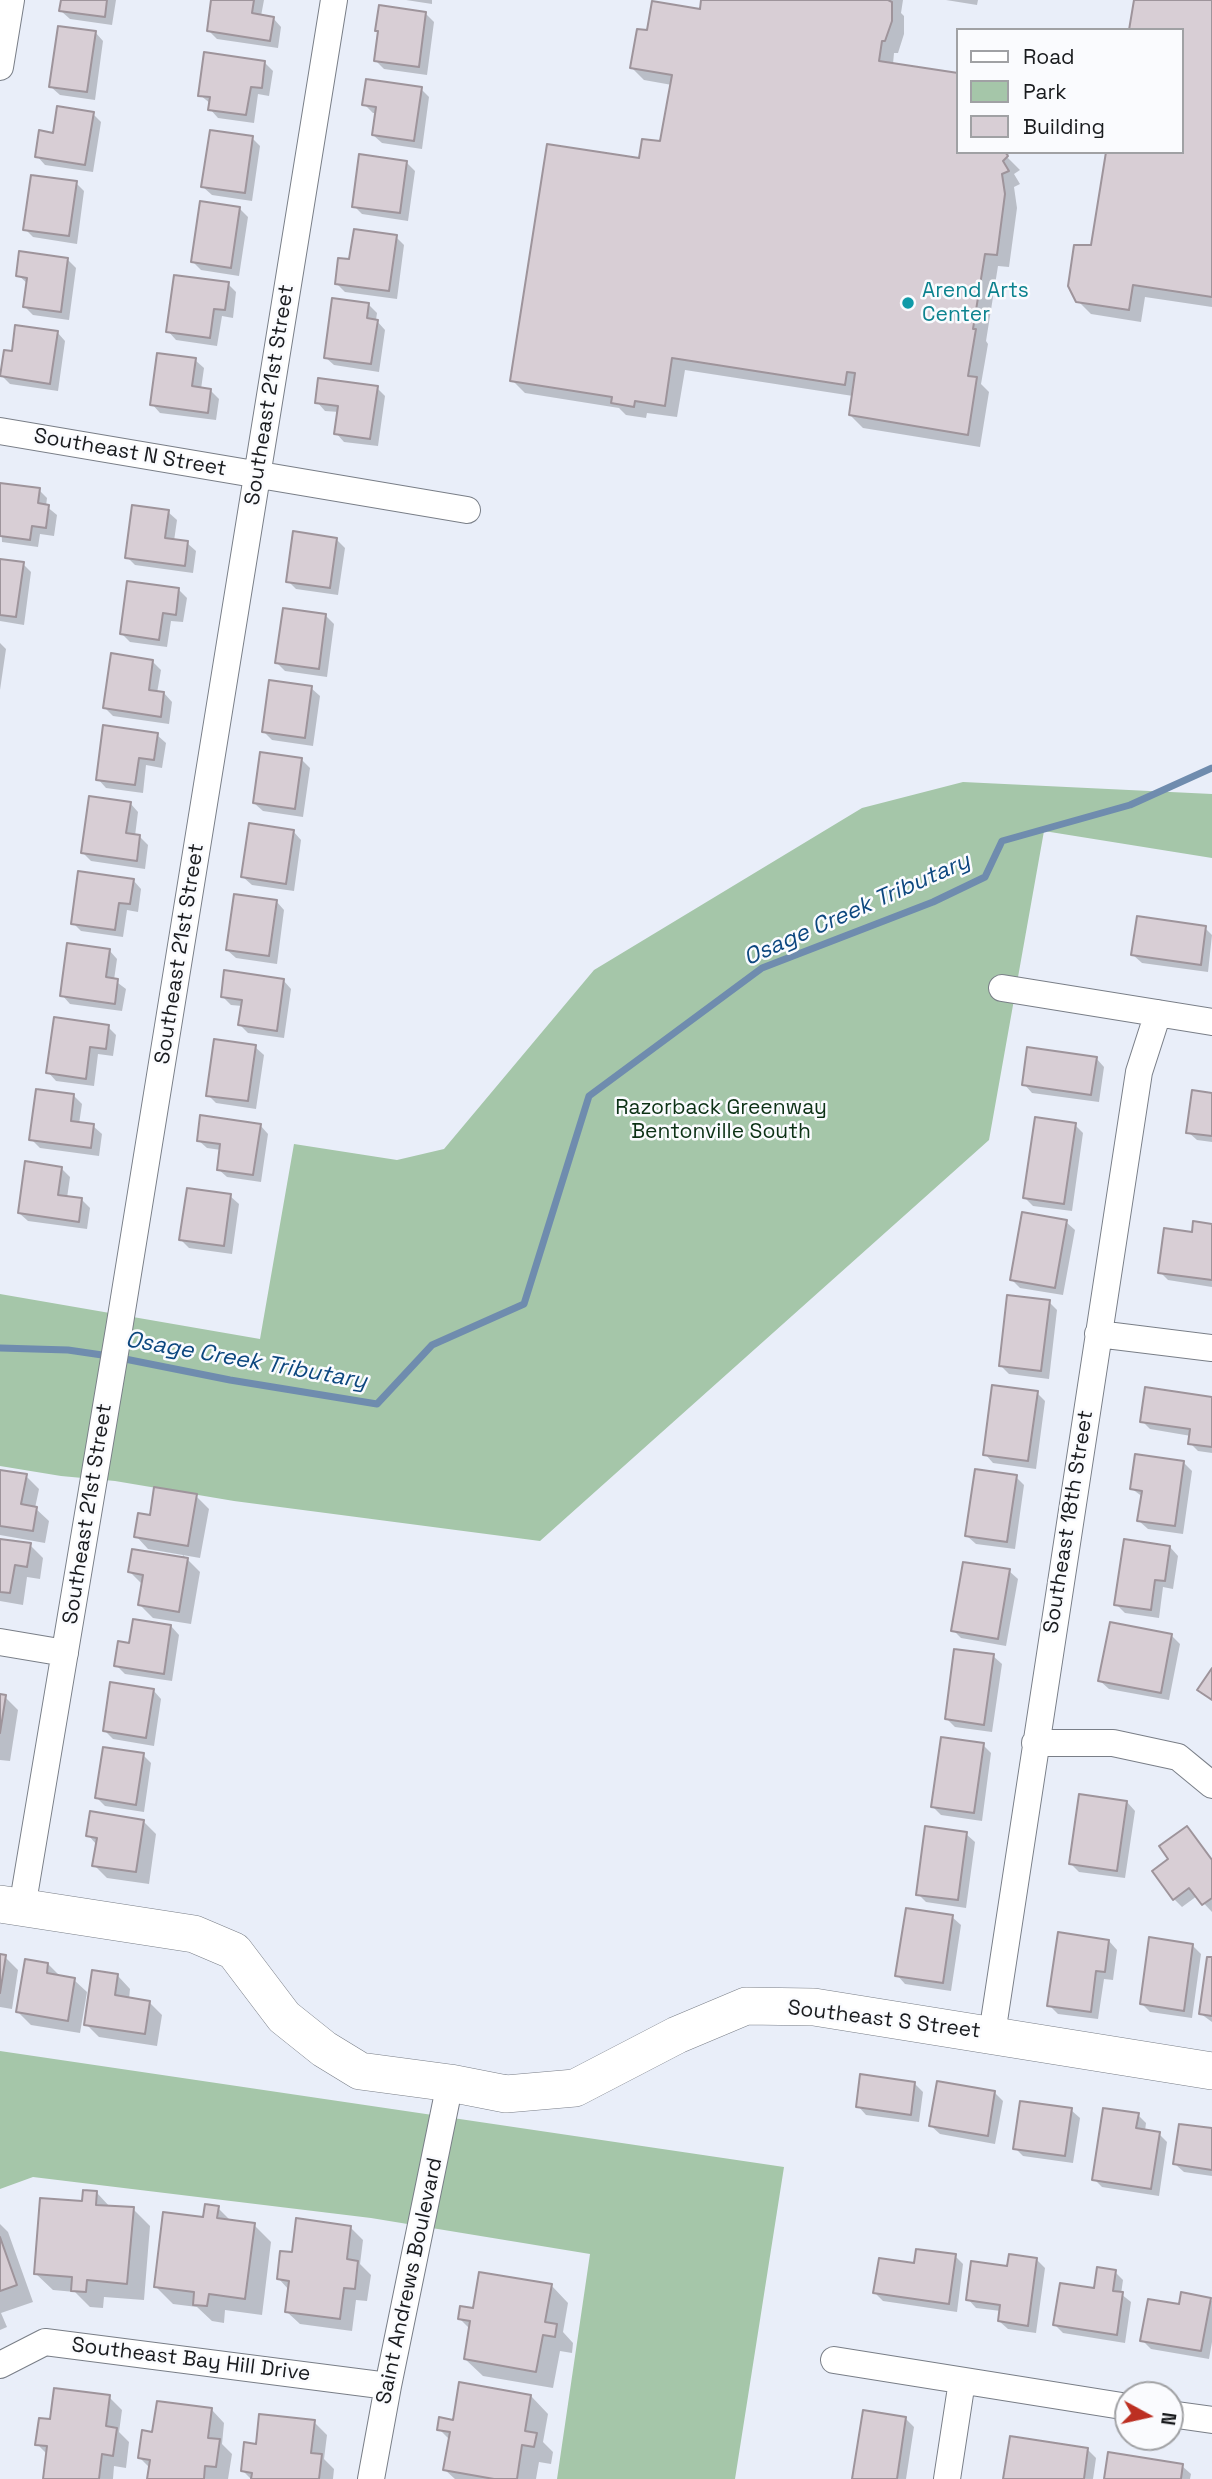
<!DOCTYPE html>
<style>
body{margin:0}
#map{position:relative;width:1212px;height:2479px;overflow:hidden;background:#e9eef9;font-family:"Space Grotesk",sans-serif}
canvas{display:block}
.legend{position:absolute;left:956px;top:28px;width:228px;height:126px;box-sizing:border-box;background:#fafbfe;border:2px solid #a0a1a4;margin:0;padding:9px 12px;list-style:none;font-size:21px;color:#191b1e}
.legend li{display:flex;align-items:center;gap:14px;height:35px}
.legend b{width:35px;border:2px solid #a0a1a4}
.north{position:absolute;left:1114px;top:2381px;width:70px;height:70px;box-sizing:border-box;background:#fafbfe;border:2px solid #a0a1a4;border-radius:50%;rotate:98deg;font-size:19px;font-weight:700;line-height:28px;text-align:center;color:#191b1e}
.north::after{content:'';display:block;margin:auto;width:24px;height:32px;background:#bc2f22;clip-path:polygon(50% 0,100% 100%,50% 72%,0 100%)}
</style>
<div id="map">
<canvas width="1212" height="2479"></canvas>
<ul class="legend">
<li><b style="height:9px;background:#fff"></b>Road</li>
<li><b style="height:19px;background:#a5c6a9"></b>Park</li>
<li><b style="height:19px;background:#d8ced5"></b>Building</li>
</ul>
<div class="north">N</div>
</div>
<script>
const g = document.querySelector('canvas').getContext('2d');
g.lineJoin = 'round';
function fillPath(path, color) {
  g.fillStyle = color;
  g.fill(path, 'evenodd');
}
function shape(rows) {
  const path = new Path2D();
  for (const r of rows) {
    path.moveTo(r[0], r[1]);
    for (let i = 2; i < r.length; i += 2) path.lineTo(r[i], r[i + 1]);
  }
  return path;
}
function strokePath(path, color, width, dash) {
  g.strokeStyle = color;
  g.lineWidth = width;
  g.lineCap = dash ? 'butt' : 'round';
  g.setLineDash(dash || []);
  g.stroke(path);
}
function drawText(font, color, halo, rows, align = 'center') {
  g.font = font + ' "Space Grotesk",sans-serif';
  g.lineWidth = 5;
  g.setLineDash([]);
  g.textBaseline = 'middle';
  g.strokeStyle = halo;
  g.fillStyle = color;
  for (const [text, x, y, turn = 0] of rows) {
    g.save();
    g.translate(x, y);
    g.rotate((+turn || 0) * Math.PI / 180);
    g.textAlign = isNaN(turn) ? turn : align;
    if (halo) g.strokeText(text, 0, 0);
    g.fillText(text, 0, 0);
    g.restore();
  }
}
const green = shape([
 [963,782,1212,794,1212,858,1044,831,989,1140,540,1541,234,1501,115,1481,61,1476,0,1466,0,1294,260,1339,294,1144,397,1160,444,1149,594,970,862,808],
 [0,2051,784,2167,735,2479,557,2479,590,2254,371,2218,33,2177,0,2189]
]);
const shadow = shape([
 [63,0,116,0,112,25,70,19,61,11],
 [213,0,264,0,261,16,273,18,281,27,278,48,217,39,208,30],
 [406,0,432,0,432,4],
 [703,0,903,0,901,13,904,16,904,34,898,53,894,53,893,64,958,74,958,152,1010,152,1007,157,1020,170,1014,174,1020,184,1014,187,1017,208,1009,267,998,266,986,341,988,344,981,384,989,392,980,447,863,428,850,415,853,396,685,370,677,417,647,413,646,418,626,415,619,408,525,393,512,380,640,160,662,143,672,85,644,80,631,67,648,32,701,11],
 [946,0,978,0,977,5],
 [1136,0,1212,0,1212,307,1145,297,1141,322,1091,314,1077,300,1093,247,1182,152,1182,30],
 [426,14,434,22,427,75,384,69,376,61,380,33,377,30],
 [95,32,103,41,95,100,60,95,51,87],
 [265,63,273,71,269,96,258,94,254,123,218,118,210,109,211,104,200,95],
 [421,89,429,97,422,149,382,143,373,135,377,113,373,113,364,104],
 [93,114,101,122,93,172,45,165,37,156,55,135],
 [252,138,260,146,252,201,212,195,203,187],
 [406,162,415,171,408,221,362,214,354,206],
 [76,183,84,191,77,244,33,237,25,229],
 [239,208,248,217,239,276,201,270,193,262],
 [396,237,404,245,397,299,345,292,336,283,351,261],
 [68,260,76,268,69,320,33,315,24,306,28,284,18,275],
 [228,284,236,292,233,318,222,316,217,346,176,340,168,331],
 [369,305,377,313,376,320,385,330,379,372,334,365,325,357],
 [57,332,65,341,58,391,10,384,2,376,13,353],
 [195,360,204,368,201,389,211,391,219,399,216,420,160,413,152,404],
 [377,388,385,396,378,446,344,442,336,433,339,412,325,411,317,402],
 [0,484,39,490,47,498,46,506,57,515,54,536,40,534,38,547,2,542],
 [168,512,177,520,174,541,187,543,196,551,193,573,135,565,127,557],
 [336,539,345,548,338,595,296,589,288,581],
 [0,561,23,564,31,572,24,625,0,621],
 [179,590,187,598,183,622,171,621,167,647,130,642,122,634],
 [326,616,334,624,327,677,285,671,277,663],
 [0,643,6,649,0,690],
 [152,661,161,670,157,693,164,693,172,702,169,724,113,716,105,708],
 [311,688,320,696,313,746,272,740,264,732],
 [157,735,166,743,162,768,146,765,143,793,106,788,98,779],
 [301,759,310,768,303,817,263,811,254,803],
 [130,803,138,812,135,836,140,837,148,845,145,869,91,861,83,853],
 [293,831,301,840,294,891,252,885,243,877],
 [133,880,141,889,138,912,127,910,123,937,81,931,73,923],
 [276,901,284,910,277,964,236,958,227,950],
 [1205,928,1212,935,1208,972,1142,963,1133,955],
 [109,950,117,959,114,980,126,989,122,1011,70,1004,62,995],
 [283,980,291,989,284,1038,248,1033,240,1025,242,1006,231,1005,222,996],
 [108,1027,116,1035,113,1056,98,1054,94,1086,56,1081,48,1072],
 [255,1047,264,1055,256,1109,216,1103,208,1095],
 [1096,1058,1104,1067,1099,1102,1032,1093,1024,1084],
 [1212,1095,1212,1142,1197,1140,1188,1132],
 [74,1096,82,1104,79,1124,93,1126,102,1134,99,1156,40,1148,31,1139],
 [260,1125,268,1134,261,1182,227,1177,218,1169,221,1150,207,1148,198,1140],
 [1075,1125,1083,1133,1072,1211,1033,1206,1025,1198],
 [61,1168,70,1177,67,1198,82,1200,90,1208,87,1229,28,1221,19,1213],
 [230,1196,239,1204,232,1254,189,1248,181,1240],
 [1066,1222,1075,1230,1063,1295,1020,1288,1012,1280],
 [1212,1226,1212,1287,1168,1280,1160,1272,1193,1234],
 [1049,1302,1057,1310,1049,1379,1009,1374,1001,1366],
 [1037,1393,1045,1401,1036,1469,993,1463,985,1454],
 [1212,1399,1212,1453,1198,1451,1190,1443,1191,1436,1150,1429,1142,1421],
 [1184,1463,1192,1471,1183,1534,1148,1529,1139,1521,1143,1497,1132,1489],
 [0,1471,26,1476,39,1489,35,1508,49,1521,45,1543,0,1535],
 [1016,1477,1024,1485,1015,1549,976,1544,967,1536],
 [196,1496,209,1509,200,1558,148,1549,136,1536,151,1517],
 [0,1540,30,1545,43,1558,40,1579,27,1577,23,1605,0,1601],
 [1170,1547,1178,1556,1173,1589,1163,1587,1159,1618,1125,1613,1116,1604],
 [183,1555,200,1572,191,1624,153,1618,140,1605,143,1585,130,1572,182,1559],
 [1009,1571,1018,1579,1006,1646,961,1638,953,1630],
 [171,1626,179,1635,172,1681,125,1674,116,1665,130,1645],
 [1171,1635,1180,1644,1169,1700,1109,1689,1100,1681],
 [993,1656,1002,1664,992,1732,955,1727,946,1718],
 [153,1690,161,1699,154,1746,113,1739,105,1731],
 [0,1696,5,1697,18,1710,10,1761,0,1760],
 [983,1745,991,1753,982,1821,941,1815,933,1807],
 [143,1755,151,1763,144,1812,105,1806,97,1798],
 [1127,1802,1135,1811,1125,1878,1079,1872,1071,1864],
 [143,1821,156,1834,149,1884,107,1878,94,1865,97,1845,88,1835],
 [1187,1828,1212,1860,1212,1912,1197,1896,1182,1907,1174,1899,1170,1859],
 [966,1834,975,1842,966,1908,926,1902,918,1894],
 [952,1917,961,1925,951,1991,905,1984,897,1975],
 [1109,1941,1117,1950,1113,1980,1104,1979,1098,2019,1058,2014,1049,2005],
 [1192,1945,1201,1954,1192,2018,1150,2012,1142,2004],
 [0,1956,5,1957,18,1970,12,2009,0,2007],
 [1212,1959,1212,2022,1201,2014],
 [48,1964,61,1977,74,1980,87,1992,80,2033,31,2025,18,2012],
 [118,1976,130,1989,129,1999,149,2002,162,2015,157,2046,99,2037,86,2024],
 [914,2083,923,2092,919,2122,866,2115,858,2106],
 [995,2093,1003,2101,995,2144,940,2134,931,2126],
 [1071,2110,1080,2118,1073,2163,1023,2156,1015,2148],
 [1138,2115,1146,2123,1145,2131,1159,2134,1167,2142,1159,2196,1102,2187,1094,2179],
 [1212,2130,1212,2176,1184,2172,1175,2164],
 [97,2193,111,2208,133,2209,150,2226,144,2300,104,2297,103,2308,90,2307,75,2292,53,2290,35,2273,84,2203],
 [218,2208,232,2222,254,2225,271,2242,262,2315,225,2310,224,2323,212,2321,197,2307,173,2304,156,2287,205,2219],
 [0,2224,8,2232,33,2302,1,2313,7,2327,0,2330],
 [350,2227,363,2240,360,2264,371,2275,367,2301,356,2300,352,2331,300,2324,287,2312,289,2290,279,2279,293,2254],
 [955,2256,963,2264,957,2312,883,2301,875,2293,916,2265],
 [1036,2259,1045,2268,1036,2333,1008,2329,999,2321,1001,2311,976,2308,968,2299,1008,2268],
 [1115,2272,1123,2280,1121,2294,1131,2302,1125,2343,1063,2333,1055,2325],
 [551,2285,568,2303,563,2332,573,2343,572,2353,560,2351,553,2388,483,2376,465,2359,470,2329,460,2319,474,2310],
 [1210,2299,1212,2301,1212,2342,1209,2359,1151,2349,1142,2340,1180,2306],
 [531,2396,548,2414,543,2442,553,2452,551,2464,539,2462,536,2479,455,2479,445,2470,450,2440,439,2429,454,2422],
 [109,2397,122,2410,119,2432,129,2442,126,2468,114,2466,113,2479,46,2479,48,2455,37,2444,52,2421],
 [212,2410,224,2423,222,2444,232,2454,228,2479,149,2479,150,2468,140,2458,154,2434],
 [905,2418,914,2427,906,2479,854,2479],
 [314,2422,327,2435,324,2459,334,2469,333,2479,251,2479,243,2471,258,2446],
 [1088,2450,1096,2458,1093,2479,1005,2479],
 [1182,2466,1191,2474,1190,2479,1106,2479]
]);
const stream = shape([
 [0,1348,68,1350,109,1356],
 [120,1358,230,1380,377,1404,432,1345,524,1304,589,1096,762,968,933,902,985,877,1002,841,1130,805,1212,768]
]);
const building = shape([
 [61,0,107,0,105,17,59,11,61,0],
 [211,0,254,0,252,13,274,17,270,41,207,31,211,0],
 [701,0,888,0,892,2,892,21,885,41,882,41,879,61,958,73,958,152,1005,152,1008,156,1003,161,1009,171,1002,174,1005,194,997,255,985,254,973,329,976,329,968,376,977,377,968,435,849,415,855,373,847,372,845,385,672,358,665,406,635,401,634,407,611,403,612,397,510,381,547,144,639,158,642,139,660,141,672,75,630,68,637,29,647,30,652,1,700,9,701,0],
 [1134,0,1212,0,1212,297,1133,285,1129,310,1076,302,1068,286,1074,245,1091,245,1106,152,1182,152,1182,30,1129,30,1134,0],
 [379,5,426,12,419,67,374,61,378,31,375,31,379,5],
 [58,26,96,31,87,92,49,87,58,26],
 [204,52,265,61,262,88,251,87,246,115,208,110,210,97,198,96,204,52],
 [366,79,422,87,414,141,372,135,376,107,362,105,366,79],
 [57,106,94,112,85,165,35,157,39,130,53,133,57,106],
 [210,130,253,136,245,193,201,187,210,130],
 [359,154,407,161,400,213,352,207,359,154],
 [31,175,77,181,69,236,23,230,31,175],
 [200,201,240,207,231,268,191,262,200,201],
 [354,229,397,235,389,291,335,284,338,258,349,259,354,229],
 [19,251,68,258,61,312,23,307,27,278,16,276,19,251],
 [174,275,229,282,225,310,214,309,210,338,166,332,174,275],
 [332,298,369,303,367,318,378,320,371,364,324,358,332,298],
 [15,325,58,331,50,384,0,376,4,350,12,351,15,325],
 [157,353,196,358,192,386,211,389,208,413,150,405,157,353],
 [318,378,378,386,370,439,334,434,338,406,315,403,318,378],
 [0,483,40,488,38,503,49,505,46,528,32,526,30,540,0,536,0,483],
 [132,505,169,510,165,538,188,541,185,566,125,558,132,505],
 [293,531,337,538,330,588,286,582,293,531],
 [0,559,24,562,16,617,0,615,0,559],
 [127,581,179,588,176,615,163,613,159,640,120,634,127,581],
 [283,608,326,614,319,669,275,663,283,608],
 [111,653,153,660,149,690,164,692,161,717,103,708,111,653],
 [269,680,312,686,305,738,262,732,269,680],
 [103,725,158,733,154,760,139,758,135,785,96,780,103,725],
 [260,752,302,758,295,809,253,803,260,752],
 [89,796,131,802,126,833,140,835,137,861,81,853,89,796],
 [249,823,294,830,286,884,241,877,249,823],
 [78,871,134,879,130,904,119,903,115,930,71,924,78,871],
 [234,894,277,900,269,956,226,950,234,894],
 [1137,916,1206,926,1201,965,1131,955,1137,916],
 [67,943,110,949,106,977,118,979,115,1004,60,996,67,943],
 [224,970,284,979,277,1031,238,1025,242,1000,221,997,224,970],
 [54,1017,109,1025,106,1049,90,1047,86,1079,46,1073,54,1017],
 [214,1039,256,1045,248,1101,206,1096,214,1039],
 [1027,1047,1097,1057,1091,1095,1022,1085,1027,1047],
 [36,1089,74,1094,71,1121,94,1124,91,1148,29,1140,36,1089],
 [1192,1090,1212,1093,1212,1136,1186,1133,1192,1090],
 [200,1115,261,1124,253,1175,217,1170,220,1144,197,1141,200,1115],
 [1035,1117,1076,1123,1064,1204,1023,1198,1035,1117],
 [25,1161,62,1167,58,1195,82,1198,79,1222,18,1213,25,1161],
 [187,1188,231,1194,224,1246,179,1240,187,1188],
 [1022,1212,1067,1220,1055,1288,1010,1280,1022,1212],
 [1193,1221,1212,1224,1212,1280,1158,1273,1164,1228,1192,1232,1193,1221],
 [1007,1295,1050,1300,1041,1371,999,1366,1007,1295],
 [992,1385,1038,1391,1028,1461,983,1455,992,1385],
 [1145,1387,1212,1397,1212,1447,1188,1444,1190,1429,1140,1422,1145,1387],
 [1135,1454,1184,1461,1175,1526,1137,1521,1142,1491,1130,1489,1135,1454],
 [975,1469,1017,1475,1007,1542,965,1536,975,1469],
 [0,1470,27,1474,21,1504,37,1507,33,1531,0,1526,0,1470],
 [154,1487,197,1494,188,1546,134,1537,138,1513,150,1515,154,1487],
 [0,1539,31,1543,27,1567,15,1565,10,1593,0,1592,0,1539],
 [1124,1539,1170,1546,1165,1581,1155,1580,1151,1610,1114,1605,1124,1539],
 [132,1549,188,1558,179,1612,138,1605,143,1575,128,1572,132,1549],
 [963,1562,1010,1569,998,1639,951,1631,963,1562],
 [133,1619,171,1625,164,1674,114,1666,118,1641,129,1643,133,1619],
 [1110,1622,1172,1634,1161,1693,1098,1681,1110,1622],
 [954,1649,994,1654,984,1725,945,1719,954,1649],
 [1212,1668,1212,1700,1197,1690,1212,1668],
 [110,1682,154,1689,146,1738,103,1731,110,1682],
 [0,1694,6,1695,0,1733,0,1694],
 [941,1737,984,1743,974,1813,931,1807,941,1737],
 [103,1747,144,1753,136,1805,95,1798,103,1747],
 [1079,1794,1127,1801,1117,1871,1069,1864,1079,1794],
 [90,1811,144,1820,136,1872,92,1866,97,1838,86,1836,90,1811],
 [925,1826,967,1832,958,1900,916,1895,925,1826],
 [1187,1826,1212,1860,1212,1898,1202,1905,1189,1888,1173,1900,1152,1871,1168,1859,1159,1846,1187,1826],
 [906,1908,953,1915,943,1983,895,1976,906,1908],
 [1058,1932,1109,1940,1105,1972,1096,1971,1091,2012,1047,2006,1058,1932],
 [1149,1937,1193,1944,1184,2011,1140,2004,1149,1937],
 [0,1954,6,1955,0,1993,0,1954],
 [1207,1957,1212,1957,1212,2016,1199,2014,1207,1957],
 [25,1959,48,1963,47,1973,75,1978,68,2021,16,2012,25,1959],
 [92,1970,118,1974,115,1995,150,2001,145,2034,84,2025,92,1970],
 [860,2074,915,2082,911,2115,856,2107,860,2074],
 [937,2081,995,2091,988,2136,929,2126,937,2081],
 [1020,2101,1072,2108,1065,2156,1013,2149,1020,2101],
 [1103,2108,1139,2113,1136,2128,1160,2132,1151,2189,1092,2180,1103,2108],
 [1179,2124,1212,2128,1212,2170,1173,2164,1179,2124],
 [83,2190,97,2191,96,2205,134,2207,127,2284,87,2280,86,2292,71,2291,72,2277,34,2274,40,2198,82,2201,83,2190],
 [205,2204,219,2206,217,2218,255,2223,245,2299,209,2294,207,2306,193,2305,194,2292,154,2287,163,2212,203,2217,205,2204],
 [296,2218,351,2226,347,2259,358,2261,355,2289,344,2288,340,2319,285,2312,289,2281,277,2279,280,2251,292,2252,296,2218],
 [0,2237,17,2285,0,2291,0,2237],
 [916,2249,956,2254,949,2304,873,2293,879,2258,914,2263,916,2249],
 [1009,2254,1037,2258,1028,2326,998,2321,1000,2305,966,2300,971,2261,1007,2266,1009,2254],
 [1097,2267,1116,2270,1113,2291,1123,2292,1117,2335,1053,2325,1060,2283,1094,2288,1097,2267],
 [479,2272,552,2284,545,2322,557,2324,555,2337,543,2335,536,2372,464,2359,470,2321,458,2319,460,2306,473,2308,479,2272],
 [1181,2292,1211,2298,1201,2351,1140,2341,1148,2299,1179,2304,1181,2292],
 [459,2382,531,2395,525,2431,537,2433,534,2447,522,2445,517,2479,494,2479,443,2470,450,2432,437,2430,439,2417,453,2420,459,2382],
 [54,2388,110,2395,106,2426,117,2428,113,2456,102,2454,99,2479,43,2479,47,2446,35,2445,39,2418,50,2419,54,2388],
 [157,2401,212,2408,208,2438,220,2439,216,2467,205,2466,204,2479,147,2479,150,2460,138,2458,142,2430,152,2432,157,2401],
 [863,2410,906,2417,897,2479,852,2479,863,2410],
 [259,2414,315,2420,311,2453,322,2454,319,2479,251,2479,252,2473,241,2471,244,2442,256,2444,259,2414],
 [1010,2436,1088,2448,1084,2479,1003,2479,1010,2436],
 [1108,2452,1183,2464,1181,2479,1104,2479,1108,2452]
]);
const street = shape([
 [0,67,11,0],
 [0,431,467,510],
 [1002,988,1212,1022],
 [1098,1334,1212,1348],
 [0,1642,65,1653],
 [1035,1743,1113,1743,1178,1757,1212,1785],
 [22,1908,119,1329,334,0],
 [992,2034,1139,1072,1158,1013],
 [834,2360,1128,2407],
 [0,2365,45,2342,388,2386],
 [1170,2414,1212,2420],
 [371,2479,388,2386,450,2083],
 [947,2479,962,2381]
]);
const secondary = shape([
 [0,1904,194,1934,234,1951,284,2017,324,2049,360,2071,450,2083,506,2094,575,2088,677,2035,746,2006,814,2007,1212,2071]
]);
const markers = [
 [908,303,7,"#0f9aa8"]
];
const cultureNames = [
 ["Arend Arts",922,291],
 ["Center",922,315]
];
const streetNames = [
 ["Southeast 21st Street",270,395,-81],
 ["Southeast N Street",130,453,10],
 ["Southeast 21st Street",180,954,-81],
 ["Southeast 21st Street",88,1514,-81],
 ["Southeast 18th Street",1069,1522,-81],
 ["Southeast S Street",884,2020,7],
 ["Saint Andrews Boulevard",410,2281,-78],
 ["Southeast Bay Hill Drive",191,2360,7]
];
const parkNames = [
 ["Razorback Greenway",721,1108],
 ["Bentonville South",721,1132]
];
const waterNames = [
 ["Osage Creek Tributary",857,910,-24],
 ["Osage Creek Tributary",246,1361,10]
];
fillPath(green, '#a5c6a9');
fillPath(shadow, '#0003');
strokePath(stream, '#6f8cae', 7);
fillPath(building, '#d8ced5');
strokePath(building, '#9e949b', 2);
strokePath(street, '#797e87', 28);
strokePath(secondary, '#797e87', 38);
strokePath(street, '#fff', 26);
strokePath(secondary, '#fff', 37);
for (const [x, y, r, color] of markers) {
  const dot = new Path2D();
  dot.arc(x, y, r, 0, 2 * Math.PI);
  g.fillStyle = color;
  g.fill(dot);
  strokePath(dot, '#fafbfe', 2.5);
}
drawText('21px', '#0d838f', '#fafbfe', cultureNames, 'left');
drawText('21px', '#191b1e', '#fafbfe', streetNames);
drawText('21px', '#0c3115', '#fafbfe', parkNames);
drawText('italic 23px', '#0c477f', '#fafbfe', waterNames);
</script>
